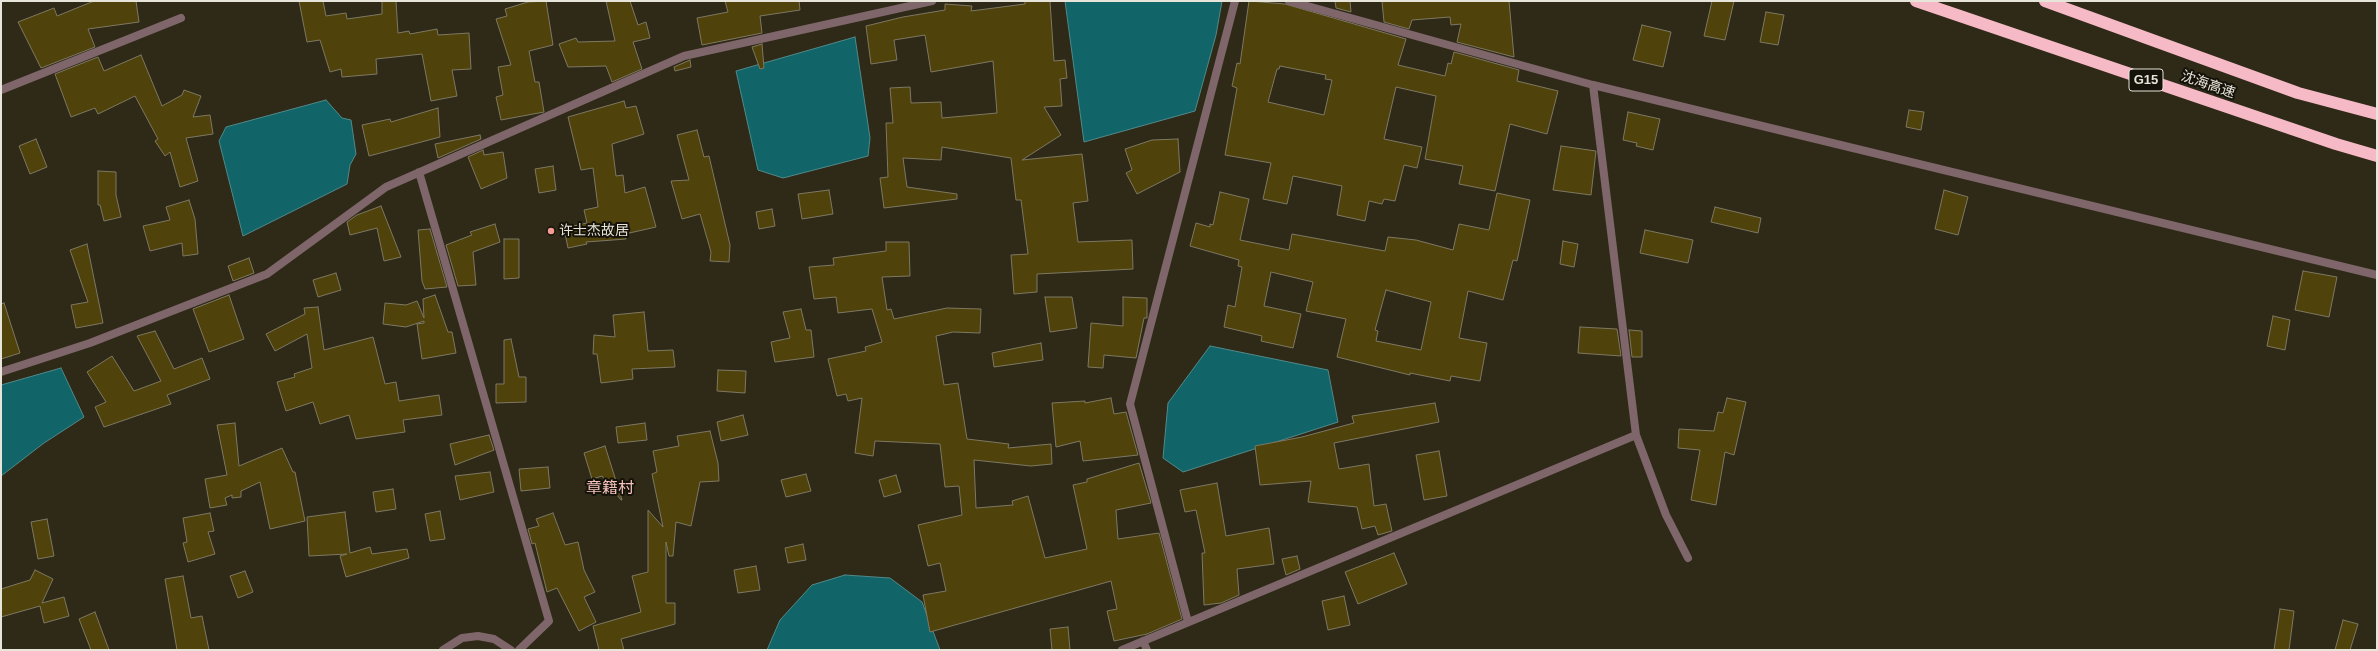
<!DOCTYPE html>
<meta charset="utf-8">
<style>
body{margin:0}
#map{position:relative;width:2378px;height:651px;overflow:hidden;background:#2f2a17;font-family:Helvetica,sans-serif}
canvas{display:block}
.frame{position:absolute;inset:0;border:2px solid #e7e4d9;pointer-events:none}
</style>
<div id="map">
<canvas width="2378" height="651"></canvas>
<div class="frame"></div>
</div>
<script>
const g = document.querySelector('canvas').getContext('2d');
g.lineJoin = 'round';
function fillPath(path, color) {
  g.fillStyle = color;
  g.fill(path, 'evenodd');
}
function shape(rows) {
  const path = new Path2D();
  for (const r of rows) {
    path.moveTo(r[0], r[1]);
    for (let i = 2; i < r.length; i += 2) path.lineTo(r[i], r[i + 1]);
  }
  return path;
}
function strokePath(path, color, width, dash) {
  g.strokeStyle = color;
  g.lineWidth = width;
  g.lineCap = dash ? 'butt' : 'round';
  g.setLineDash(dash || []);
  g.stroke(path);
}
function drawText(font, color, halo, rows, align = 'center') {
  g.font = font + ' Helvetica,"Noto Sans SC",sans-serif';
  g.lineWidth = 4;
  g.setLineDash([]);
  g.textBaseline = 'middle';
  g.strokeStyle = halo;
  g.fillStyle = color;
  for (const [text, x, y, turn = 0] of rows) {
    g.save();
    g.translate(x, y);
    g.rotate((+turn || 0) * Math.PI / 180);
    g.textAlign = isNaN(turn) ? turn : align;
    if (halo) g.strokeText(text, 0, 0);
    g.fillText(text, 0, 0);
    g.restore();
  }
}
const water = shape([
 [1065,1,1222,1,1216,35,1195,111,1084,142,1065,1],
 [855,37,870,138,868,156,783,178,758,170,736,71,855,37],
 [326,100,342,118,351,120,356,154,350,165,347,184,243,236,219,141,226,127,326,100],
 [1210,346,1328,370,1338,422,1183,472,1163,458,1168,403,1210,346],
 [61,368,84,417,44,443,1,476,1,385,61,368],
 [845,575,890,578,922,602,940,650,767,650,780,620,812,585,845,575]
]);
const building = shape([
 [94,1,136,1,139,22,88,29,95,47,41,68,18,22,54,8,57,16,94,1],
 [299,1,323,1,326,16,346,13,347,19,382,14,382,1,396,1,398,33,409,31,410,34,437,29,438,35,469,33,471,69,452,70,457,96,431,101,422,54,376,59,377,74,342,77,341,69,330,72,320,40,307,42,299,1],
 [546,1,553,45,529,51,535,82,539,82,544,112,501,120,496,97,503,95,498,67,511,65,496,19,507,16,505,9,528,2,546,1],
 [606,1,630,1,638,25,646,22,650,38,633,42,642,69,612,82,606,66,568,67,559,44,576,38,578,42,615,41,606,1],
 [725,1,799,1,800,10,760,16,762,33,702,45,697,18,728,12,725,1],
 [1025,1,1050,1,1054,61,1065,60,1067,78,1060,79,1062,106,1044,107,1061,135,1022,160,1082,154,1088,201,1073,203,1078,242,1132,240,1133,269,1037,274,1037,292,1014,294,1011,255,1028,254,1021,200,1016,200,1011,158,942,147,941,160,903,158,907,187,957,194,957,199,884,208,880,178,888,177,886,123,893,123,890,88,910,87,911,103,941,102,942,118,997,113,993,61,931,72,925,35,894,40,897,60,871,64,866,26,903,17,945,10,945,4,972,6,971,11,1025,4,1025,1],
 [1249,1,1285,4,1406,39,1398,65,1445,76,1448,63,1451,64,1454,52,1519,70,1517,81,1558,91,1547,134,1510,124,1495,191,1459,184,1463,166,1425,159,1436,96,1396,87,1384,139,1422,147,1417,168,1404,165,1395,201,1384,199,1382,204,1369,201,1365,221,1337,215,1342,186,1293,176,1287,204,1263,199,1271,163,1225,155,1237,88,1232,86,1237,63,1240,64,1249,1],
 [1280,66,1326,75,1325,79,1332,80,1324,115,1268,102,1277,69,1279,69,1280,66],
 [1335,1,1350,1,1351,12,1336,8,1335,1],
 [1382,1,1509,1,1514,57,1457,42,1461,24,1451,25,1450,17,1412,20,1409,29,1384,22,1382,1],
 [1712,1,1734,1,1725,40,1704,36,1712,1],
 [1766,12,1784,15,1778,45,1760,42,1766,12],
 [1642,25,1671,32,1663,67,1633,60,1642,25],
 [762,44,764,68,760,69,752,47,762,44],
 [141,55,162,106,182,95,184,90,201,96,193,117,210,115,213,134,186,138,198,181,180,187,170,152,165,156,155,141,158,139,135,96,98,114,95,108,71,117,55,74,98,57,104,71,141,55],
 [690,60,691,67,675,71,674,67,690,60],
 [624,101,626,108,636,106,644,134,612,144,616,176,623,175,625,193,645,187,656,227,625,234,626,239,586,242,587,244,568,248,564,228,587,223,584,210,598,207,593,168,581,170,568,117,624,101],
 [438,108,440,137,369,156,362,125,390,119,391,122,438,108],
 [1909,110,1924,112,1921,130,1906,127,1909,110],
 [1628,112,1660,119,1653,150,1636,146,1637,143,1623,140,1628,112],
 [697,130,704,157,709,156,730,245,729,262,710,261,711,252,700,214,682,219,671,181,689,180,677,135,697,130],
 [480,135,481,139,438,158,435,144,480,135],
 [36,139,47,167,30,174,19,146,36,139],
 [1178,139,1180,172,1137,194,1126,173,1132,170,1125,149,1152,140,1178,139],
 [1561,146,1596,151,1591,195,1553,190,1561,146],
 [483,150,484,155,503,152,507,178,481,189,468,157,483,150],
 [553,166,556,190,539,193,535,169,553,166],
 [98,171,116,172,116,195,121,217,104,221,100,205,98,205,98,171],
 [829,190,833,214,802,219,798,194,829,190],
 [1944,190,1968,197,1958,235,1935,229,1944,190],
 [1220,192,1249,199,1240,240,1289,250,1292,234,1385,251,1388,237,1416,240,1453,250,1459,224,1489,230,1497,193,1530,200,1517,261,1513,260,1503,300,1468,291,1459,338,1487,343,1480,381,1451,376,1450,381,1410,373,1410,375,1337,357,1346,319,1306,311,1313,282,1271,272,1264,306,1301,314,1293,348,1261,341,1262,336,1224,327,1228,305,1235,307,1242,267,1238,266,1239,260,1190,246,1196,223,1210,227,1210,224,1213,225,1220,192],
 [1386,290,1431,302,1421,350,1376,341,1378,331,1375,330,1386,290],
 [189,200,195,219,198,254,183,256,182,243,150,251,143,226,170,220,166,207,189,200],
 [381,206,401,257,384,261,377,228,350,235,347,222,357,215,381,206],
 [1715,207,1761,218,1758,233,1711,222,1715,207],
 [772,209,775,226,759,229,756,212,772,209],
 [495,224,500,242,473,252,476,285,458,286,446,245,472,235,470,232,495,224],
 [430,229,447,287,425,289,422,281,418,230,430,229],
 [1645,230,1693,240,1688,263,1640,253,1645,230],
 [504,239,519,239,519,278,504,279,504,239],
 [1563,241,1578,244,1574,267,1560,264,1563,241],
 [886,242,909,242,910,276,882,277,887,310,891,309,894,319,947,308,981,309,980,333,953,332,936,336,944,385,958,383,967,439,1009,444,1008,448,1051,444,1052,464,1031,466,974,460,976,508,1013,505,1012,501,1028,496,1045,558,1087,549,1073,485,1087,482,1087,479,1139,463,1151,503,1116,510,1118,539,1159,533,1182,619,1147,634,1114,641,1107,611,1117,609,1111,581,930,632,923,595,946,591,940,563,928,566,918,525,962,515,959,486,945,487,940,444,875,441,873,456,855,453,862,398,848,401,846,394,837,396,828,359,866,351,865,347,882,342,872,309,838,313,836,297,814,299,809,267,834,265,833,258,886,251,886,242],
 [87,244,103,323,76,328,71,305,88,302,70,250,87,244],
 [249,258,254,273,233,281,228,266,249,258],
 [2303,271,2337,277,2329,317,2295,310,2303,271],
 [336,273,341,290,318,297,313,280,336,273],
 [229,295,244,339,209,352,193,309,229,295],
 [435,295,448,332,452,332,456,353,422,359,417,324,424,323,424,321,406,327,383,324,385,303,406,305,417,301,424,318,423,299,435,295],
 [1045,297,1072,297,1077,328,1050,332,1045,297],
 [1123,297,1147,298,1147,318,1144,318,1136,358,1104,355,1103,368,1088,367,1091,323,1123,326,1123,297],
 [4,303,20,353,1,359,1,304,4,303],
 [318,307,324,350,373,337,385,384,396,382,399,401,439,395,442,415,403,420,405,432,356,439,349,415,320,424,313,402,286,411,277,382,295,377,294,374,312,368,307,334,275,351,266,334,305,314,304,308,318,307],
 [801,309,806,330,811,330,814,357,775,362,771,342,790,338,783,312,801,309],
 [644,312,648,351,673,350,675,367,632,369,633,379,601,383,597,354,593,354,594,335,615,337,613,315,644,312],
 [2273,316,2290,320,2285,350,2267,346,2273,316],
 [1580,327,1617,329,1621,356,1578,353,1580,327],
 [1629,330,1642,331,1642,357,1632,357,1629,330],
 [155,331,174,369,202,358,210,379,167,395,171,404,104,427,95,407,106,402,87,372,112,356,134,391,161,381,137,336,155,331],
 [511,339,519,377,526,377,526,402,496,403,496,384,504,384,504,340,511,339],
 [1041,343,1043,360,994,367,992,353,1041,343],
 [718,370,746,371,745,393,717,391,718,370],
 [1111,398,1114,414,1126,412,1138,455,1083,461,1080,441,1056,447,1052,403,1085,401,1085,403,1111,398],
 [1727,398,1746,402,1734,455,1725,452,1716,505,1691,500,1700,450,1678,448,1679,429,1714,431,1718,412,1723,413,1727,398],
 [1435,403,1439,422,1334,443,1339,469,1369,464,1374,506,1386,504,1392,531,1378,535,1375,526,1362,529,1357,507,1308,502,1311,481,1260,485,1255,446,1302,437,1354,423,1352,416,1435,403],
 [743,415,748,435,721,441,717,422,743,415],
 [235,423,239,466,282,448,293,472,295,472,305,521,270,529,260,482,241,491,241,497,232,498,232,495,225,498,227,505,210,508,205,479,227,475,217,425,235,423],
 [645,423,647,440,618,443,616,427,645,423],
 [710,431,718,463,719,481,700,482,691,526,676,522,673,556,669,556,666,542,666,603,675,603,675,624,621,639,624,650,599,650,593,626,641,612,632,576,648,572,648,510,663,527,652,474,657,472,653,451,679,446,677,436,710,431],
 [489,435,494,450,455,465,450,444,489,435],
 [605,446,622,500,621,500,602,476,592,479,584,453,605,446],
 [1439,451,1447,496,1424,500,1416,455,1439,451],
 [548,467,550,488,521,491,519,469,548,467],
 [490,472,494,492,460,500,455,476,490,472],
 [806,474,811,491,786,497,781,480,806,474],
 [896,475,901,492,884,497,879,480,896,475],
 [1217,483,1226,536,1269,528,1274,564,1237,569,1239,595,1221,603,1204,605,1202,553,1205,553,1196,510,1185,512,1180,490,1217,483],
 [393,489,396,509,376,512,373,492,393,489],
 [440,511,445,539,430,541,425,514,440,511],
 [345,512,350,553,370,547,372,554,407,549,409,558,346,577,340,556,347,554,309,556,307,517,345,512],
 [210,513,214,531,208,532,215,554,188,562,183,543,187,542,183,518,210,513],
 [553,513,565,545,578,542,584,570,595,592,584,597,596,622,579,631,557,588,547,592,535,543,532,544,528,529,539,526,536,519,553,513],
 [47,519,54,556,38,559,31,522,47,519],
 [803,544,806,560,788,563,785,548,803,544],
 [1394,553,1407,584,1358,604,1345,572,1394,553],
 [1297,556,1300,569,1286,575,1282,559,1297,556],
 [756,566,760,590,738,593,734,570,756,566],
 [35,570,53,579,42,603,64,597,69,616,44,623,40,606,1,617,1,589,30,580,35,570],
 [245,571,253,592,238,598,230,576,245,571],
 [183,576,191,618,202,616,209,650,177,650,165,579,183,576],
 [1344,596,1350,625,1328,630,1322,601,1344,596],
 [2280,609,2294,611,2289,650,2274,650,2280,609],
 [95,612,109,650,91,650,79,619,95,612],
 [2343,620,2358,624,2350,650,2335,650,2343,620],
 [1068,627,1070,650,1052,650,1050,629,1068,627]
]);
const street = shape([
 [1289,1,1593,85,2377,275],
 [1593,85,1636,435,1666,515,1688,558],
 [1,90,181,18],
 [419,172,549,621,519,650],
 [1,372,90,343,267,274,386,187,684,56,932,1],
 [1188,622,1130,404,1235,1],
 [1143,641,1147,650],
 [443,650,462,638,478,636,494,639,511,650],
 [1122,650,1636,435]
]);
const highway = shape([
 [1916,1,2336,144,2377,156],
 [2045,1,2298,93,2377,114]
]);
const markers = [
 [551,231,4,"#f59c94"]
];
const shields = [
 [2146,80,34]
];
const shieldNames = [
 ["G15",2146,80]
];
const streetNames = [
 ["沈海高速",2208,85,19]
];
const poiNames = [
 ["许士杰故居",559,231]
];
const quarterNames = [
 ["章籍村",610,489]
];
fillPath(water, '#116468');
strokePath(water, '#518a8a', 1);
fillPath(building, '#4f420a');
strokePath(building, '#7e7863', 1);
strokePath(street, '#7f666b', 8);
strokePath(highway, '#f6b9c6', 12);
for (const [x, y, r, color] of markers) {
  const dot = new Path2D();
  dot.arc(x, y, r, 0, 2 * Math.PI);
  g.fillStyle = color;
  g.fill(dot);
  strokePath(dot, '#15120a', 1.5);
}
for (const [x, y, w] of shields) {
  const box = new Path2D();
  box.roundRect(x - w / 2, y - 11, w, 22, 3);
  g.fillStyle = '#15120a';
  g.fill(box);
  strokePath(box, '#e7e4d9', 1);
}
drawText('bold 13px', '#e7e4d9', null, shieldNames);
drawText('14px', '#e7e4d9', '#15120a', streetNames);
drawText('14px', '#e7e4d9', '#15120a', poiNames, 'left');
drawText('16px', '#f4c1bb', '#15120a', quarterNames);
</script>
